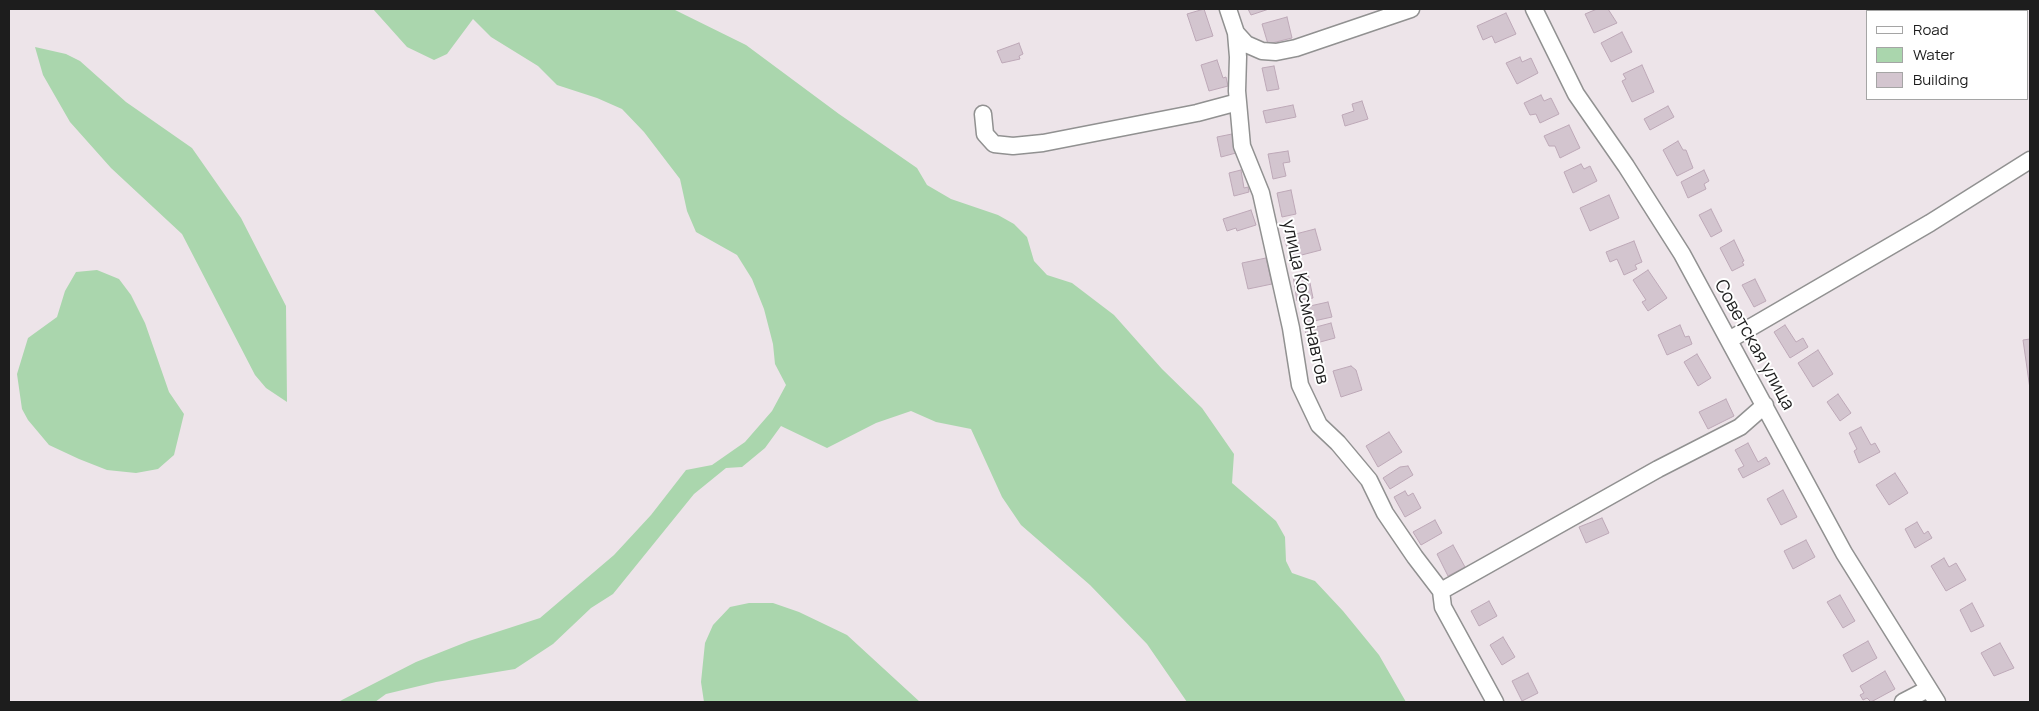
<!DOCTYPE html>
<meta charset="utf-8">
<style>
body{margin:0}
#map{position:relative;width:2039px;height:711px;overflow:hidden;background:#ede4e9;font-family:Manrope,sans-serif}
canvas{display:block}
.frame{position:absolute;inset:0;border:10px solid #1d1d1d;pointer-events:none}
.legend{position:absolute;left:1866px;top:10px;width:162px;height:90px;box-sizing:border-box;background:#fff;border:1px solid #a5a5a5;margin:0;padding:6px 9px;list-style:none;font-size:15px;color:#1d1d1d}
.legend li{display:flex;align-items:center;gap:10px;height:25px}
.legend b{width:25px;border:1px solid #a5a5a5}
</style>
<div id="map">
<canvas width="2039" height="711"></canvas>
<div class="frame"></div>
<ul class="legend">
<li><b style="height:6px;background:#fff"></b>Road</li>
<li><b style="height:14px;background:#aad6ad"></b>Water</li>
<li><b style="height:14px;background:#d3c5cf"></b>Building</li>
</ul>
</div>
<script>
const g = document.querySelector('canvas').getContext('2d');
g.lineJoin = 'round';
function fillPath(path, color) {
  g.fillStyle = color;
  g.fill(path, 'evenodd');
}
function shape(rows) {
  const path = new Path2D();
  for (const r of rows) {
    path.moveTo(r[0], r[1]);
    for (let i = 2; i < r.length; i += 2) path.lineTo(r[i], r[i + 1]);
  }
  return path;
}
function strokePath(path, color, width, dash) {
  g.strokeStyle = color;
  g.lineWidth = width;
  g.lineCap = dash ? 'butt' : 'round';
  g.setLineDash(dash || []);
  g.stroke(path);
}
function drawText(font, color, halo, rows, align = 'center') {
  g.font = font + ' Manrope,sans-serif';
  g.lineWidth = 4;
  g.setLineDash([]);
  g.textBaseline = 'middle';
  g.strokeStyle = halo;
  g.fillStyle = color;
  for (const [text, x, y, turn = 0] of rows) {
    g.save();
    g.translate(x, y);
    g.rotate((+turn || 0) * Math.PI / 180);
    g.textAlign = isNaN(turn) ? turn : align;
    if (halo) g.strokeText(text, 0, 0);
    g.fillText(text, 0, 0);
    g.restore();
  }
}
const water = shape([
 [373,9,673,9,746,45,839,114,917,168,927,185,951,199,998,215,1014,224,1027,237,1034,261,1047,275,1072,283,1114,315,1162,369,1202,408,1234,454,1232,483,1276,521,1285,537,1286,561,1292,573,1315,581,1343,611,1379,655,1406,702,1187,702,1147,644,1090,585,1021,525,1002,497,971,429,936,422,911,411,876,423,827,448,781,426,765,448,742,467,726,468,694,494,613,594,591,608,553,644,515,669,436,682,386,694,375,702,338,702,416,662,469,641,540,618,614,555,651,515,686,470,712,465,745,442,772,411,786,385,775,364,773,344,764,309,752,279,737,255,696,232,687,211,680,179,644,132,622,109,597,98,557,85,538,66,491,37,473,19,447,54,434,60,407,47],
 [35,47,66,54,80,61,126,102,192,148,241,218,286,306,287,402,266,388,255,375,182,234,111,168,70,122,43,75],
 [97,270,119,279,131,295,145,323,169,392,184,414,174,455,158,469,136,473,107,470,79,459,49,445,28,420,22,409,17,374,28,338,57,317,65,291,76,272],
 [749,603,773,603,799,612,847,635,920,702,704,702,701,682,705,643,713,625,730,607]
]);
const building = shape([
 [1204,9,1213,36,1196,41,1187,14,1204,9],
 [1248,9,1269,9,1251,15,1248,9],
 [1597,9,1608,9,1617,23,1594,33,1585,14,1597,9],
 [1506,13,1516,34,1495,43,1492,36,1483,40,1477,26,1506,13],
 [1287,17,1292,38,1268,44,1262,24,1287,17],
 [1622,32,1632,52,1611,62,1601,43,1622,32],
 [1019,43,1023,54,1019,56,1020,59,1002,63,997,51,1019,43],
 [1520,57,1522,62,1531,58,1538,73,1517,84,1506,63,1520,57],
 [1217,60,1223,78,1226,77,1228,86,1209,91,1201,65,1217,60],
 [1642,65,1654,92,1632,102,1622,81,1626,79,1623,74,1642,65],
 [1274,66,1279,89,1267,91,1262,68,1274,66],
 [1541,95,1544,101,1551,98,1559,114,1540,123,1536,114,1530,115,1524,103,1541,95],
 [1362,101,1368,119,1345,126,1342,115,1354,111,1352,104,1362,101],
 [1293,105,1296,117,1266,123,1263,111,1293,105],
 [1668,106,1674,117,1650,130,1644,119,1668,106],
 [1569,125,1580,148,1560,158,1555,146,1549,146,1544,136,1569,125],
 [1232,134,1236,153,1221,157,1217,137,1232,134],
 [1678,141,1683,150,1686,150,1693,168,1677,176,1663,150,1678,141],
 [1288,151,1290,162,1283,163,1286,176,1273,179,1268,154,1288,151],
 [1581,164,1584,169,1590,166,1597,181,1573,193,1564,172,1581,164],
 [1241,170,1244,188,1248,187,1249,192,1234,196,1229,173,1241,170],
 [1704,170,1709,181,1704,184,1706,189,1688,198,1681,182,1704,170],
 [1291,190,1296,214,1282,217,1277,193,1291,190],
 [1609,195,1619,218,1590,231,1580,208,1609,195],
 [1711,209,1722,231,1711,237,1699,215,1711,209],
 [1251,210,1256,225,1237,231,1236,228,1227,231,1223,219,1251,210],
 [1315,229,1321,250,1290,258,1284,237,1315,229],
 [1734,240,1744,261,1742,262,1744,265,1732,271,1720,248,1734,240],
 [1634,241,1642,262,1635,265,1637,269,1624,275,1617,259,1610,262,1606,252,1634,241],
 [1266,258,1272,284,1248,289,1242,263,1266,258],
 [1648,270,1667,298,1648,311,1642,302,1646,300,1633,280,1648,270],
 [1308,273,1313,298,1297,301,1293,276,1308,273],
 [1755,279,1766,301,1754,307,1742,285,1755,279],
 [1328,302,1332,317,1305,323,1301,308,1328,302],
 [1331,323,1335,338,1309,345,1305,330,1331,323],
 [1680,325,1685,337,1689,336,1692,344,1667,355,1658,335,1680,325],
 [1785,325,1796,342,1803,338,1808,347,1790,358,1774,332,1785,325],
 [2030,339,2030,389,2023,340,2030,339],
 [1818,350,1833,374,1813,387,1798,363,1818,350],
 [1697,354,1711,378,1698,386,1684,362,1697,354],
 [1351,366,1356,370,1362,390,1341,397,1333,371,1351,366],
 [1838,394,1851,413,1840,421,1827,402,1838,394],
 [1726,399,1734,416,1708,429,1699,412,1726,399],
 [1861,427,1871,445,1875,443,1880,452,1859,463,1854,451,1857,449,1849,433,1861,427],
 [1389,432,1402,452,1378,467,1366,446,1389,432],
 [1748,443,1758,462,1766,457,1770,464,1743,478,1738,469,1744,466,1735,450,1748,443],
 [1408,466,1413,475,1390,489,1383,478,1400,467,1408,466],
 [1895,473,1908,493,1889,505,1876,485,1895,473],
 [1783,490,1797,517,1781,525,1767,499,1783,490],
 [1405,491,1408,496,1413,493,1421,508,1405,517,1394,497,1405,491],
 [1602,518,1609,533,1586,543,1579,527,1602,518],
 [1435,520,1442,533,1421,545,1413,532,1435,520],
 [1917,522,1924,534,1928,531,1932,538,1915,548,1905,529,1917,522],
 [1806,540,1815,557,1793,569,1784,551,1806,540],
 [1453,545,1465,567,1448,576,1437,554,1453,545],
 [1944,558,1949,567,1956,563,1966,580,1946,591,1931,566,1944,558],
 [1840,595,1855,621,1843,628,1827,602,1840,595],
 [1489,601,1497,616,1479,626,1471,611,1489,601],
 [1972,603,1984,626,1971,632,1960,610,1972,603],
 [1503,637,1515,657,1502,665,1490,645,1503,637],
 [1868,641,1877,658,1852,672,1843,655,1868,641],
 [2000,643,2014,668,1994,676,1981,653,2000,643],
 [1885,671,1895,689,1871,702,1867,698,1863,700,1860,695,1864,693,1860,686,1885,671],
 [1528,673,1538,693,1522,701,1512,681,1528,673]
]);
const minor = shape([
 [1228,9,1236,33,1238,57,1237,91,1242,146,1261,193,1291,328,1300,385,1319,425,1338,443,1369,480,1385,513,1415,557,1441,591,1443,607,1495,702],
 [1534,9,1576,94,1626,166,1682,254,1844,553,1937,702],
 [1236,33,1246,44,1262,51,1276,52,1296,48,1411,9],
 [983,114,985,134,994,144,1013,146,1043,143,1197,113,1238,102],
 [1729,340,1930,223,2030,160],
 [1441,591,1658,469,1740,427,1765,405],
 [1903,702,1928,689]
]);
const streetNames = [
 ["улица Космонавтов",1305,302,78],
 ["Советская улица",1754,345,61]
];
fillPath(water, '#aad6ad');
fillPath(building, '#d3c5cf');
strokePath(building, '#bda8b7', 1);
strokePath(minor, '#919191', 19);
strokePath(minor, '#fff', 16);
drawText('18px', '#1d1d1d', '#fff', streetNames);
</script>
